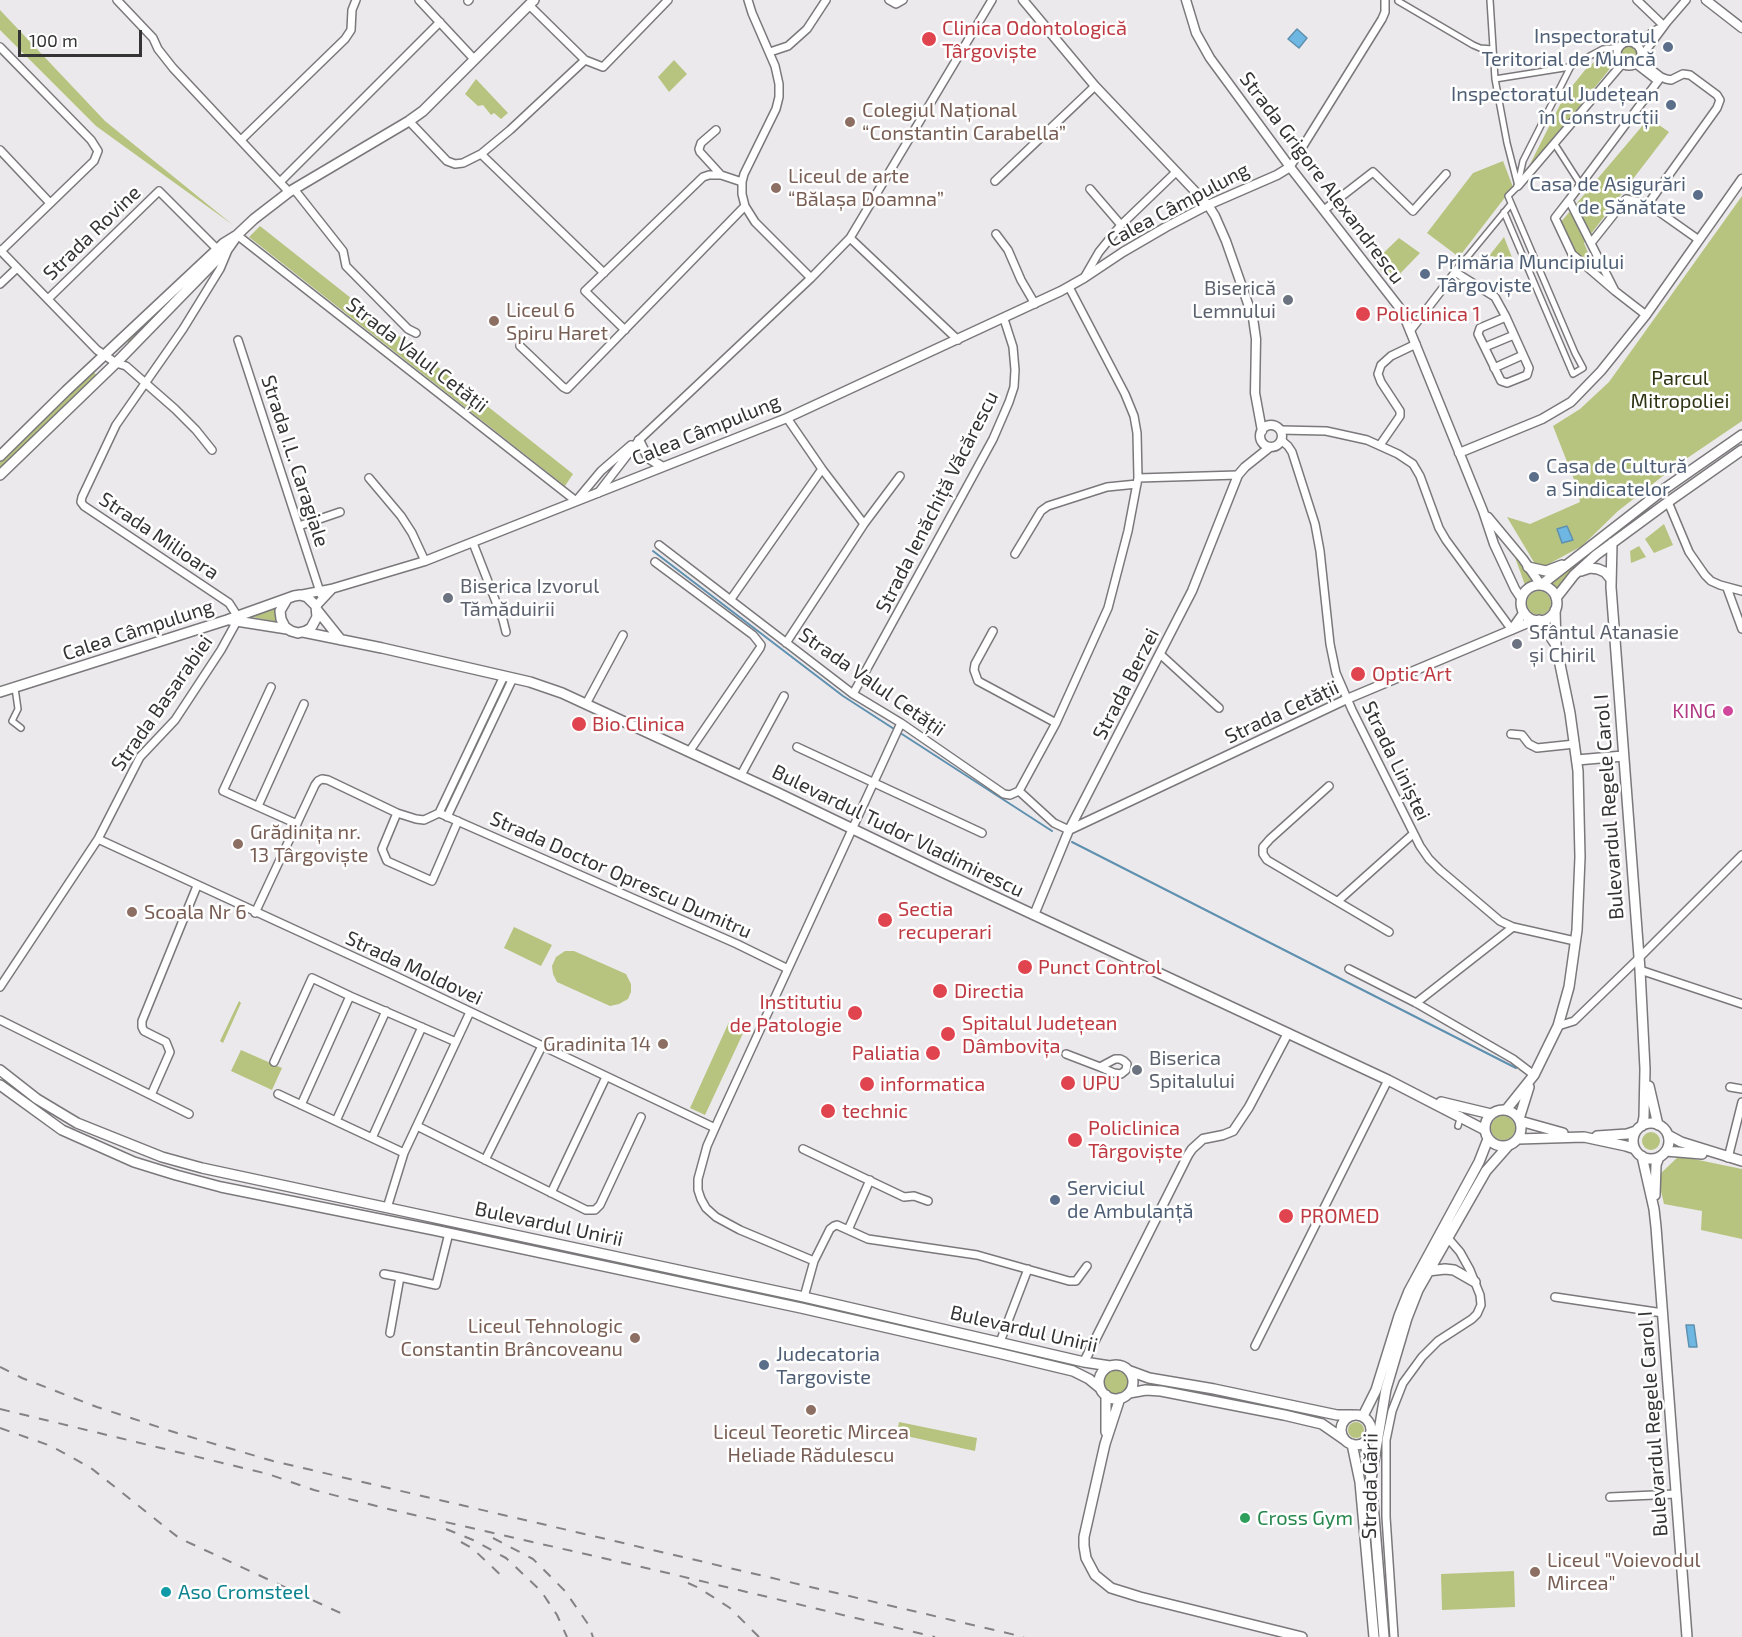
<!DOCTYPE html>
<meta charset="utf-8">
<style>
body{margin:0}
#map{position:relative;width:1742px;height:1637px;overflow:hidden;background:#ece9ec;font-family:"Exo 2",sans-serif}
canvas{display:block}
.scale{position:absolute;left:18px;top:30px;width:124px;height:27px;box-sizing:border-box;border:3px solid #353435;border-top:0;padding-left:8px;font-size:18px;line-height:21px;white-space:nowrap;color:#353435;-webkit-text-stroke:4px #fff;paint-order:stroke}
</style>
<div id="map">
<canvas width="1742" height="1637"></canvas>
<div class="scale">100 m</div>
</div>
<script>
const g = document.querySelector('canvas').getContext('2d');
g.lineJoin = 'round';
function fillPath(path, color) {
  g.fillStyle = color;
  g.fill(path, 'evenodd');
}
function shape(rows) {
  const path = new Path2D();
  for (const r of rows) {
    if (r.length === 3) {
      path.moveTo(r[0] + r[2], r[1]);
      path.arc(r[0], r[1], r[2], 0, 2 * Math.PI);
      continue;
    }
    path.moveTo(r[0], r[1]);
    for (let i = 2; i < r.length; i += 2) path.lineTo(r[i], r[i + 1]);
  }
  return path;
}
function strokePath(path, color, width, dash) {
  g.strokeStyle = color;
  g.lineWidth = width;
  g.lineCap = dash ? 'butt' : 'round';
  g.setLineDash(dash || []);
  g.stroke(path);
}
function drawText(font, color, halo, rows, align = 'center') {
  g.font = font + ' "Exo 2",sans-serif';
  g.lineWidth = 5;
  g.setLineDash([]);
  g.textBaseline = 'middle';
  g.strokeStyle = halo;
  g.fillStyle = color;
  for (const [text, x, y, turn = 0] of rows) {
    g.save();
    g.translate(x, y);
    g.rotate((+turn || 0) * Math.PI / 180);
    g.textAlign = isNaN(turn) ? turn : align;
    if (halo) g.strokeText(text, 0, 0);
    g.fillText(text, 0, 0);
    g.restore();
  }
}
const green = shape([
 [0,10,105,121,233,225,96,126,0,30],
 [1629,54,8],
 [1612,54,1613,65,1526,172,1565,95,1585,70,1594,62],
 [674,60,687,74,669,92,658,77],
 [476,79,508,113,501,119,494,113,491,115,483,105,478,106,465,94],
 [1649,118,1669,132,1584,243,1589,255,1584,259,1576,253,1560,223],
 [1503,161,1513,187,1459,257,1427,233,1473,173],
 [1742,196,1742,421,1677,465,1618,511,1582,546,1545,566,1535,564,1507,517,1530,524,1580,502,1575,482,1553,426,1580,409,1609,382],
 [260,226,573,474,565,486,249,237],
 [1504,237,1513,260,1489,256],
 [1399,238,1420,253,1391,283,1374,262],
 [225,246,129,343,126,339],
 [94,372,97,376,0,469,0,462],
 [1664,524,1673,545,1654,553,1645,539],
 [1639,546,1646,557,1631,563,1630,551],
 [1512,549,1533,582,1529,582,1525,585],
 [1587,556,1555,591,1548,585],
 [1539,603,12],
 [278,607,275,613,278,622,247,616],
 [514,927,552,945,541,966,504,948],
 [565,951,574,951,626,974,631,984,631,992,628,999,619,1004,610,1006,557,982,553,974,552,966,556,957],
 [239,1001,241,1003,223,1043,220,1041],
 [729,1022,745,1029,705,1115,690,1108],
 [241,1050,282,1068,272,1090,231,1071],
 [1503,1128,12],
 [1651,1141,9],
 [1679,1156,1742,1169,1742,1239,1701,1230,1702,1211,1664,1204,1661,1191,1660,1174],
 [1116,1382,12],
 [899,1422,977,1438,975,1451,897,1434],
 [1356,1430,8],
 [1514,1571,1515,1607,1442,1610,1441,1574]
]);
const water = shape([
 [1297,29,1307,38,1299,48,1288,39,1297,29],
 [1567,526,1573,540,1562,543,1557,529,1567,526],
 [1686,1325,1694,1325,1697,1347,1689,1347,1686,1325]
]);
const stream = shape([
 [653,551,843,696,1052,831],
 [1072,842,1516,1068]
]);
const pedestrian = shape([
 [1490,0,1495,79,1507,143,1518,186],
 [1398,1,1473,45,1480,48,1492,49],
 [1495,79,1564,68,1571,66,1603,49,1620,47],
 [1554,143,1581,185],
 [1518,184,1523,161,1571,66],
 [1504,212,1573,374,1583,368,1575,353,1508,196,1518,186],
 [1464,261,1511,204],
 [15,688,18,709,12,721,21,728],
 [1458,1126,1461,1115]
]);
const minor = shape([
 [117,0,153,38,158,49,173,68,289,192],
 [419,0,474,59],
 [748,0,752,13,775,66,779,84,779,97,776,109,744,174,742,182,742,194,745,206,755,222,811,278],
 [889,0,896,4,903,0],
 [1637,0,1663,25],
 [468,1,469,0],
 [529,5,585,60,603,67,668,0],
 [1629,54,12],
 [1635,44,1658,29],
 [0,47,91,140,98,151,94,161,1,251],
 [770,52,788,46,807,29,826,0],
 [1641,57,1667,22,1686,0],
 [1636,64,1658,81],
 [409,121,447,161,455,164,463,163,481,154,510,130,585,60],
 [716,130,701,143,699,149,700,152,721,175],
 [241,140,345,39,351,30,352,10,356,0],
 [0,150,50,203],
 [481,154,604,273],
 [1290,167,1382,19,1385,12,1385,0],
 [995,181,1095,86],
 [280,182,440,22],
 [1518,186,1622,64],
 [294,189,343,251,346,266,408,329,416,333],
 [1090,189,1121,225],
 [1569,200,1555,218,1572,254,1615,291,1646,315],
 [1648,204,1699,240],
 [1324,210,1373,172,1413,211,1446,174],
 [996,234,1008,250,1021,280,1035,304],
 [237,235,576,501,601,471,631,445],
 [850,238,958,340],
 [1591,243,1626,199,1648,204,1717,108,1720,100,1717,95,1690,75,1683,74,1671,80,1666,79,1661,77,1639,60],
 [0,250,97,350,116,363,126,366,175,409,196,430,212,450],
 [228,250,220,269,183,329,116,425,82,497,81,502,84,506,229,603,238,617],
 [1455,272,1495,297,1506,317,1529,368,1527,375,1507,383,1501,381,1478,334,1480,328,1506,317],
 [1084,278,1099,252,1121,225,1176,172],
 [0,284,17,268],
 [1615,291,1569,200,1661,77],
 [48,299,159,191,217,249],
 [625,330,585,291,703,177,709,175,721,175,742,182],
 [1410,331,1464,261],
 [238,340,321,595],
 [520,346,563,387,567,389,569,387,745,206],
 [1485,347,1514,335],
 [1494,368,1523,355],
 [787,418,822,469,864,524],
 [1280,430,1326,431,1367,440,1398,454,1413,464,1420,476,1439,528,1446,540,1512,630],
 [1281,440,1288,446,1292,452,1315,524,1320,551,1330,644,1336,673,1352,710,1420,846,1429,859,1440,870,1500,921,1513,927,1575,941],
 [1380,445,1400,416,1400,411,1381,382,1378,374,1381,365,1391,356,1416,344],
 [369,478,401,516,412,533,425,561],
 [1138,478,1238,475],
 [598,493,639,440,811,278,850,238,992,0],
 [1668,502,1689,552,1705,575,1711,581,1720,585,1742,591],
 [299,526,340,512],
 [473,543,503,620,506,632],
 [659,545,853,694,901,723,1004,794,1010,795,1019,791],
 [1015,554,1041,511,1048,506,1107,487,1137,484],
 [655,562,753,635,761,645,760,648,689,752],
 [1727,588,1742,629],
 [731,599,822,469],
 [993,631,975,664,974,670,978,681,1056,723],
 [786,643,864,524,900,476],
 [1160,654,1219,708],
 [271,687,223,791,297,824],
 [853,694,963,494,993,439,1009,402,1014,387,1015,370,1013,347,1004,319],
 [586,704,623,635],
 [1511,734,1522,735,1529,744,1537,748,1575,744],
 [797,747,982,833],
 [741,775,784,696],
 [1329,786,1270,839,1263,847,1263,854,1267,860,1389,932],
 [1019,791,1056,723,1108,608,1128,531,1138,478,1137,433,1134,416,1125,394,1069,287],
 [1019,791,1054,823,1069,830],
 [258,806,304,704],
 [397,813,382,849,387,861,432,881,458,821],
 [439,813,737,944,788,969],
 [447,817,513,678],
 [98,839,389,973,715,1128],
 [1338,901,1413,834],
 [255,913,315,785,318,781,322,779,328,780,397,813,416,819,424,820,439,813,504,676],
 [1349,969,1416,1003,1513,1059,1534,1075],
 [1640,970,1742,1004],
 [0,987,98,839,140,757,175,720,221,650,237,621],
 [1416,1003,1513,927],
 [0,1020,189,1114],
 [1558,1026,1574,1021,1639,958,1742,855],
 [1066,1054,1100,1067,1115,1059,1120,1059,1124,1061,1127,1064,1126,1070,1121,1074,1114,1073,1100,1067],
 [274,1062,312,978,350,996],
 [1730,1087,1742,1089],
 [278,1094,404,1153],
 [151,1095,170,1052,166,1042,144,1031,142,1027,142,1021,197,886],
 [301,1105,350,996,456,1042],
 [336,1121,386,1011],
 [417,1126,586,1210,595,1210,600,1205,641,1117],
 [372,1138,422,1027],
 [803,1149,904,1197,914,1196,928,1201],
 [1728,1158,1742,1102],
 [485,1160,542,1046],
 [551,1193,606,1077],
 [387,1208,404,1153,470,1012],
 [848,1230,870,1180],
 [814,1261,740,1230,716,1217,706,1208,701,1199,698,1190,698,1179,707,1146,719,1119,901,723],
 [384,1274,400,1277],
 [804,1297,814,1261,830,1229,834,1226,837,1225,868,1239,977,1255,1069,1281,1076,1281,1087,1266],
 [1555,1297,1663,1313],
 [390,1333,400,1277,436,1285,449,1233],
 [1000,1342,1028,1269],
 [1255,1346,1388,1080],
 [1610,1497,1676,1494],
 [1394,1637,1386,1517,1386,1440,1392,1411,1403,1383,1422,1357,1438,1341,1472,1319,1477,1314,1481,1305,1480,1295,1470,1270,1460,1252,1447,1237]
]);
const tertiary = shape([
 [1023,0,1095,86,1208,205,1215,216,1226,241,1253,318,1256,339,1255,393,1262,431],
 [1186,0,1196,33,1210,58,1290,167,1402,311,1483,511,1494,544,1515,589,1521,598],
 [1706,0,1742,28],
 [1271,436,11],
 [639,440,648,458,663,467],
 [1459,453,1542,419,1571,402,1601,371,1646,315,1742,179],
 [1488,517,1523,559,1541,585],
 [300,595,331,589,425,561,787,418,1061,291,1084,278,1123,252,1166,227,1208,205,1277,175,1290,167],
 [316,606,331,590],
 [1512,629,1524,612],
 [1069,830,1347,699,1535,620],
 [1034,915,1069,830,1192,591,1238,475,1245,467,1270,447],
 [1084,1362,1188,1155,1192,1149,1203,1139,1223,1135,1233,1131,1249,1107,1288,1033]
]);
const secondary = shape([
 [0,456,66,391,224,243,237,235,254,219,289,192,409,121,423,111,534,0],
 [0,475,116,363,229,247,236,237],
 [1612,543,1611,587,1640,970,1645,1069,1644,1117,1642,1126],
 [1528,567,1546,571,1562,565],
 [1581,571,1590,568,1598,569,1605,572,1610,578],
 [1541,585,1663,490,1742,435],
 [1539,603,18],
 [1556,598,1574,575,1596,555,1668,502,1742,450],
 [317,610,341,640],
 [230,620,287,629],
 [1539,620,1556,645],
 [303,632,382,648,504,676,530,682,562,693,776,792,940,871,1388,1080,1485,1130],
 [0,692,227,620,294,596,300,595,307,597,316,606,317,617,311,628,306,631,298,633,291,631,285,627,281,619,280,611,287,599],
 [1577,760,1623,756],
 [0,1070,37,1099,77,1123,162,1157,202,1168,804,1297,1084,1362,1110,1366],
 [0,1085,62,1130,134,1162,176,1175,221,1187,434,1230,801,1308,998,1353,1073,1371,1089,1379,1100,1388],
 [1649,1086,1658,1125],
 [1441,1102,1491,1114],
 [1503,1128,18],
 [1506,1110,1534,1075,1558,1026,1569,987,1577,930,1580,857,1578,771,1570,713,1556,645,1555,610],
 [1519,1119,1529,1087],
 [1520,1121,1563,1133],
 [1651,1141,18],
 [1668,1135,1681,1142,1742,1161],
 [1597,1136,1627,1134,1636,1131],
 [1518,1139,1584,1137,1626,1146,1635,1149],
 [1666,1151,1702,1154],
 [1642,1156,1654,1209,1656,1227,1687,1637],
 [1655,1195,1656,1165,1659,1157],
 [1428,1271,1445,1269,1454,1270,1475,1282],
 [1116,1382,17],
 [1130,1371,1149,1378,1214,1389,1337,1415,1352,1415],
 [1129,1393,1146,1390,1161,1391,1284,1415,1322,1424,1345,1440],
 [1120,1398,1105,1444,1084,1537,1084,1546,1086,1558,1095,1575,1111,1588,1140,1597,1302,1637],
 [1356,1430,15],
 [1363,1416,1376,1390,1399,1316,1409,1291,1479,1162,1488,1139],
 [1106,1432,1106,1395],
 [1365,1442,1371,1479,1384,1637],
 [1352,1444,1360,1482,1374,1637],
 [1371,1479,1386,1389,1407,1318,1418,1290,1486,1171,1508,1146]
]);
const rail = shape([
 [0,1367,22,1378,97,1407,177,1433,273,1461,1024,1637],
 [0,1409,268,1474,314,1490,384,1508,655,1570,935,1637],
 [0,1428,51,1446,91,1468,179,1538,349,1617],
 [446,1529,473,1540,506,1558,541,1591,557,1615,567,1637],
 [493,1538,533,1559,565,1591,588,1624,593,1637],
 [461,1542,472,1548,506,1580],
 [688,1583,699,1588,730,1608,759,1637]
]);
const markers = [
 [929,39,8,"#e0444e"],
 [1668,47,6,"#5c6f8a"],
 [1671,105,6,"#5c6f8a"],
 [850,122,6,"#8d6e63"],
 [776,188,6,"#8d6e63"],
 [1698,195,6,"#5c6f8a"],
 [1425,274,6,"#5c6f8a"],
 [1288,300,6,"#6b7280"],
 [1363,314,8,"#e0444e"],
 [494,321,6,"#8d6e63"],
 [1534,477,6,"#5c6f8a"],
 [448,598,6,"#6b7280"],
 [1517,644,6,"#6b7280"],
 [1358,674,8,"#e0444e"],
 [1728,711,6,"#d1479c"],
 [579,724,8,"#e0444e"],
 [238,844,6,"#8d6e63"],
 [132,912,6,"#8d6e63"],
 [885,920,8,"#e0444e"],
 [1025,967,8,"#e0444e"],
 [940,991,8,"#e0444e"],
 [855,1013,8,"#e0444e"],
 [948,1034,8,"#e0444e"],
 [663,1044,6,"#8d6e63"],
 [933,1053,8,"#e0444e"],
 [1137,1070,6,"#6b7280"],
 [1068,1083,8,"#e0444e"],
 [867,1084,8,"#e0444e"],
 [828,1111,8,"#e0444e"],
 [1075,1140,8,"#e0444e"],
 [1055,1200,6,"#5c6f8a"],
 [1286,1216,8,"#e0444e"],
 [635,1338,6,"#8d6e63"],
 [764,1365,6,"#5c6f8a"],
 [811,1410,6,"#8d6e63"],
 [1245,1518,6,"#2e9e5b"],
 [1535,1572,6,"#8d6e63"],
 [166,1592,6,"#0f9aa8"]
];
const healthNames = [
 ["Clinica Odontologică",942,28],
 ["Târgoviște",942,51],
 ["Policlinica 1",1376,314],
 ["Optic Art",1372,674],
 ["Bio Clinica",592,724],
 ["Sectia",898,909],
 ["recuperari",898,932],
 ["Punct Control",1038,967],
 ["Directia",954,991],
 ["Institutiu",842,1002,"right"],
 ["de Patologie",842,1025,"right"],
 ["Spitalul Județean",962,1023],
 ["Dâmbovița",962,1046],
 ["Paliatia",920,1053,"right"],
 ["UPU",1082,1083],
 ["informatica",880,1084],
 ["technic",842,1111],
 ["Policlinica",1088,1128],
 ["Târgoviște",1088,1151],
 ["PROMED",1300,1216]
];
const serviceNames = [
 ["Inspectoratul",1656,36,"right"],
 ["Teritorial de Muncă",1656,59,"right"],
 ["Inspectoratul Județean",1659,94,"right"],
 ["în Construcții",1659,117,"right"],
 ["Casa de Asigurări",1686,184,"right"],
 ["de Sănătate",1686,207,"right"],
 ["Primăria Muncipiului",1437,262],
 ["Târgoviște",1437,285],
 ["Casa de Cultură",1546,466],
 ["a Sindicatelor",1546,489],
 ["Serviciul",1067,1188],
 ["de Ambulanță",1067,1211],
 ["Judecatoria",776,1354],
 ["Targoviste",776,1377]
];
const educationNames = [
 ["Colegiul Național",862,110],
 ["“Constantin Carabella”",862,133],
 ["Liceul de arte",788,176],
 ["“Bălașa Doamna”",788,199],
 ["Liceul 6",506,310],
 ["Spiru Haret",506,333],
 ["Grădinița nr.",250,832],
 ["13 Târgoviște",250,855],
 ["Scoala Nr 6",144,912],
 ["Gradinita 14",651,1044,"right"],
 ["Liceul Tehnologic",623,1326,"right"],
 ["Constantin Brâncoveanu",623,1349,"right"],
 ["Liceul Teoretic Mircea",811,1432,"center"],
 ["Heliade Rădulescu",811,1455,"center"],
 ["Liceul \"Voievodul",1547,1560],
 ["Mircea\"",1547,1583]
];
const streetNames = [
 ["Strada Grigore Alexandrescu",1322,178,53],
 ["Calea Câmpulung",1178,205,-28],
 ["Strada Rovine",92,233,-44],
 ["Strada Valul Cetății",417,355,38],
 ["Calea Câmpulung",706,430,-22],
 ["Strada I.L. Caragiale",295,461,72],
 ["Strada Ienăchiță Văcărescu",937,502,-63],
 ["Strada Milioara",159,536,34],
 ["Calea Câmpulung",138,630,-18],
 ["Strada Valul Cetății",872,682,35],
 ["Strada Berzei",1126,684,-63],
 ["Strada Basarabiei",162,703,-55],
 ["Strada Cetății",1282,712,-25],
 ["Strada Liniștei",1396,761,64],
 ["Bulevardul Regele Carol I",1609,807,-94],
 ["Bulevardul Tudor Vladimirescu",898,831,26],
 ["Strada Doctor Oprescu Dumitru",621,875,24],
 ["Strada Moldovei",414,968,25],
 ["Bulevardul Unirii",549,1224,12],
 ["Bulevardul Unirii",1024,1329,13],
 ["Bulevardul Regele Carol I",1653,1424,-94],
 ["Strada Gării",1370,1486,-89]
];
const worshipNames = [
 ["Biserică",1276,288,"right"],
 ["Lemnului",1276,311,"right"],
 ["Biserica Izvorul",460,586],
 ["Tămăduirii",460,609],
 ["Sfântul Atanasie",1529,632],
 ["și Chiril",1529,655],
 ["Biserica",1149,1058],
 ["Spitalului",1149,1081]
];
const parkNames = [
 ["Parcul",1680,378],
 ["Mitropoliei",1680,401]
];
const hotelNames = [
 ["KING",1716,711]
];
const leisureNames = [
 ["Cross Gym",1257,1518]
];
const cultureNames = [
 ["Aso Cromsteel",178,1592]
];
fillPath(green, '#b7c47f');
fillPath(water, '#6fb7e3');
strokePath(water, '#5e90af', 1.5);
strokePath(stream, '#5e90af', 2);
strokePath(pedestrian, '#7b787b', 8);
strokePath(minor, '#7b787b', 10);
strokePath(tertiary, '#7b787b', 11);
strokePath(secondary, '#7b787b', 12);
strokePath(pedestrian, '#fff', 5);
strokePath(minor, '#fff', 7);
strokePath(tertiary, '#fff', 8);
strokePath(secondary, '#fff', 9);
strokePath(rail, '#848284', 2, [10, 10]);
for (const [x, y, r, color] of markers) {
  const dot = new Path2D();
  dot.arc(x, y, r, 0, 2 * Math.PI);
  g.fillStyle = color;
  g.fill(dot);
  strokePath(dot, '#fff', 2);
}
drawText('20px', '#be3a42', '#fff', healthNames, 'left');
drawText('20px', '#4e5e75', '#fff', serviceNames, 'left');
drawText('20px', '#785e54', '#fff', educationNames, 'left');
drawText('20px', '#353435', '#fff', streetNames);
drawText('20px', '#5b616d', '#fff', worshipNames, 'left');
drawText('20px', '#2e3313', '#fff', parkNames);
drawText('20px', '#b23c85', '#fff', hotelNames, 'right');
drawText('20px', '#27864d', '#fff', leisureNames, 'left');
drawText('20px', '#0d838f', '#fff', cultureNames, 'left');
</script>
